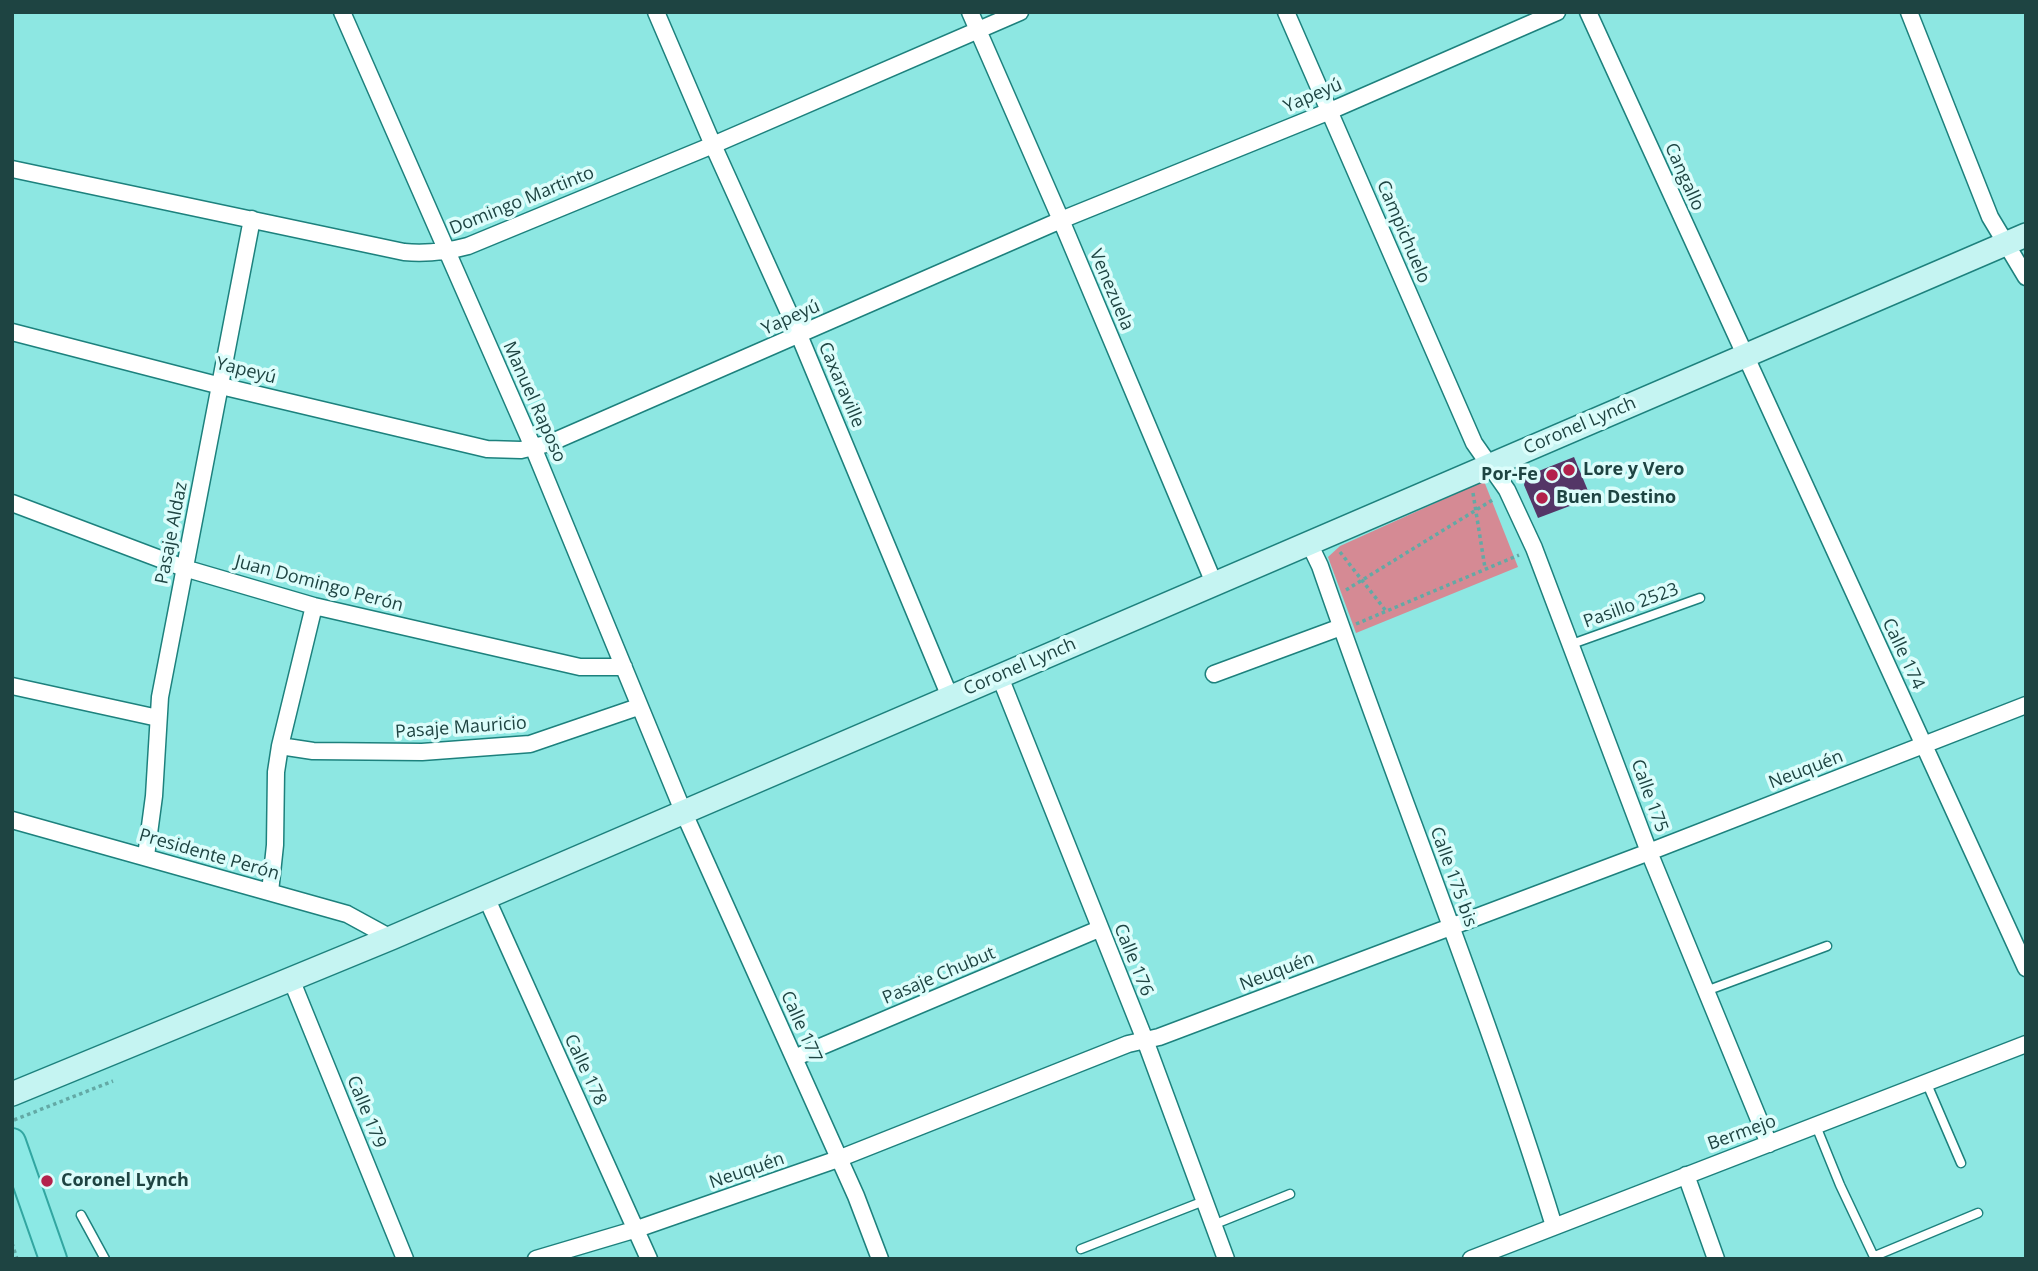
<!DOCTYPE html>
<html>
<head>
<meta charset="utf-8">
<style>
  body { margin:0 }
  #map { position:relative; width:2038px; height:1271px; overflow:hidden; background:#8de7e2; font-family:"Open Sans",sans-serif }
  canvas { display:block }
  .frame { position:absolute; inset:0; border:14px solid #1e4442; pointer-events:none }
</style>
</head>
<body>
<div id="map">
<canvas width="2038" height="1271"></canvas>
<div class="frame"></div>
</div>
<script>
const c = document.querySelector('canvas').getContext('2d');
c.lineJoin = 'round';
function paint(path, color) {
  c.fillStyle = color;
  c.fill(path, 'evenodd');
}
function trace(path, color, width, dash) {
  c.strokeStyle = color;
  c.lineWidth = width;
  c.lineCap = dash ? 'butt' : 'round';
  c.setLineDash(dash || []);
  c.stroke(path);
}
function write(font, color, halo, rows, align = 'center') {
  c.font = font + ' "Open Sans",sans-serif';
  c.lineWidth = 7;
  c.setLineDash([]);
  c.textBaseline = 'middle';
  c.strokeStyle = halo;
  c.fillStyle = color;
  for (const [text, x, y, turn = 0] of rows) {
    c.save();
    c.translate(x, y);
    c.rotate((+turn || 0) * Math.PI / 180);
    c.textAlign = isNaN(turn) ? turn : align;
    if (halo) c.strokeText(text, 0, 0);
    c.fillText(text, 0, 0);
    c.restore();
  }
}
paint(new Path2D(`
  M1484,481L1518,567L1356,633L1328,557L1340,546Z`), '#d58a94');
paint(new Path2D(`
  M1574,457L1591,498L1538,518L1524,485L1526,476Z`), '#543667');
const lane = new Path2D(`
  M1572,644L1700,598
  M1706,991L1827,946
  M1927,1084L1961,1163
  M1816,1126L1840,1185L1875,1259
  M81,1215L105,1259
  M1213,1225L1290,1194
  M1081,1249L1204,1201
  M1875,1256L1978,1213`);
const street = new Path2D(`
  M342,12L533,447L683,811L856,1196L880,1259
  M656,12L713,145L799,335L950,697
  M970,12L1061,220L1214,583
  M1286,12L1474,443L1507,490L1534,548L1649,852L1769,1144
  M1588,12L2026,968
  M1909,12L1990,217L2026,277
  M12,169L404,252C428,254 446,252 468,246L713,145L1020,12
  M12,332L221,386L487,449L521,450L550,443L1061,220L1330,111L1557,12
  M12,503L184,568L314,606L580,667H624
  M1309,543L1320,566C1396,787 1485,1003 1554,1226
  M1214,674L1341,627
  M1000,677L1145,1040L1226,1259
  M12,686L158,718
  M280,746L313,751L422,752L530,744L638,707
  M12,820L347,914L391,938
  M146,856L154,796L160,697L252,219
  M270,892L275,845L276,772L280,746L314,606
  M486,897L649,1259
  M291,979L405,1259
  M794,1058L1099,929
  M1686,1175L1716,1259
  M536,1259L637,1229L838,1159L1128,1044L1159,1037L1649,852L2026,705
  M1471,1259L2026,1044`);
const secondary = new Path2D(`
  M12,1094L391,938L2026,235`);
const primary = new Path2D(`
  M12,1142L53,1259`);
trace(lane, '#1d817d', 11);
trace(street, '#1d817d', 19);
trace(secondary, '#1d817d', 26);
trace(primary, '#32a6a1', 30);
trace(new Path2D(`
  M1473,493L1485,568
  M1340,552L1386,611
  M1346,590L1494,499
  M1356,624L1519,555
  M14,1120L113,1081
  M12,1243L17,1259`), '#63a9a5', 3.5, [3.5, 3.5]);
trace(lane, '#fff', 8);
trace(street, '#fff', 16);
trace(secondary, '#c5f4f2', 23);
trace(primary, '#8be9e5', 26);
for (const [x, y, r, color] of [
  [1569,470,7,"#b3214b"],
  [1552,475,7,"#b3214b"],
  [1542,498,7,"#b3214b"],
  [47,1181,7,"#b3214b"]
]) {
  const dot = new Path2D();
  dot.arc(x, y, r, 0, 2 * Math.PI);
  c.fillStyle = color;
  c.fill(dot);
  trace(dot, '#dcfdfb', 2.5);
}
write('18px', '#1e4442', '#dcfdfb', [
  ["Yapeyú",1313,96,-23],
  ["Cangallo",1684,177,66],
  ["Domingo Martinto",522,201,-22],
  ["Campichuelo",1403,232,67],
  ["Venezuela",1111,290,67],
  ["Yapeyú",791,318,-24],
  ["Yapeyú",246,371,14],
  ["Caxaraville",841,385,67],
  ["Manuel Raposo",534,402,66],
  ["Coronel Lynch",1580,426,-23],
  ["Pasaje Aldaz",172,533,-79],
  ["Juan Domingo Perón",319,584,15],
  ["Pasillo 2523",1631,606,-20],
  ["Calle 174",1903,654,65],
  ["Coronel Lynch",1020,667,-23],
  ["Pasaje Mauricio",461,728,-4],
  ["Neuquén",1806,770,-21],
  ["Calle 175",1649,796,70],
  ["Presidente Perón",209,855,16],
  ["Calle 175 bis",1453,877,70],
  ["Calle 176",1133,960,68],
  ["Neuquén",1277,972,-21],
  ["Pasaje Chubut",939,976,-23],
  ["Calle 177",801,1027,66],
  ["Calle 178",585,1070,65],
  ["Calle 179",366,1112,68],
  ["Bermejo",1742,1133,-20],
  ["Neuquén",747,1171,-19]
]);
write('bold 18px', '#1e4442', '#dcfdfb', [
  ["Lore y Vero",1583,470],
  ["Por-Fe",1538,475,"right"],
  ["Buen Destino",1556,498],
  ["Coronel Lynch",61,1181]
], 'left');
</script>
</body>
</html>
